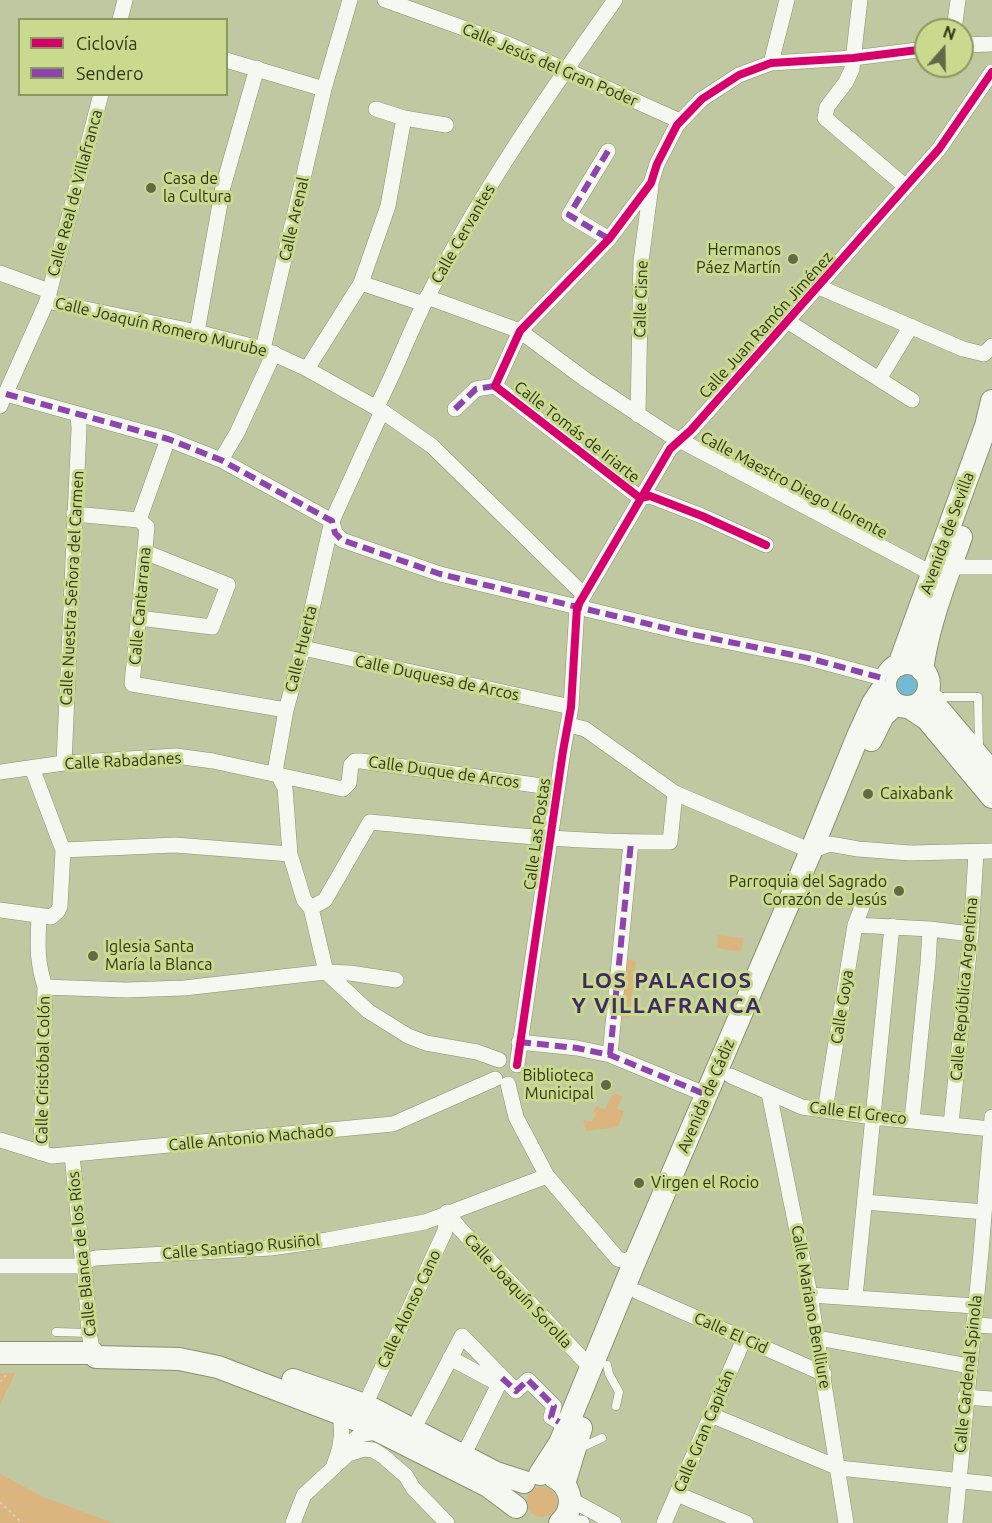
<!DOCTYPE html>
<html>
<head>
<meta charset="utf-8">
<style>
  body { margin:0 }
  #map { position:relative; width:992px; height:1523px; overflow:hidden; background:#bfc8a0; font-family:Ubuntu,sans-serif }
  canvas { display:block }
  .legend { position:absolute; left:18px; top:18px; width:210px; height:78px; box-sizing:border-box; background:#c9da8e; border:2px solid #8b985e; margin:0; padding:8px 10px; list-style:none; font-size:18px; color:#2f3616 }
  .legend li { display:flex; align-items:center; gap:12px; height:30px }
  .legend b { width:30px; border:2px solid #8b985e }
  .north { position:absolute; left:914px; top:18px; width:60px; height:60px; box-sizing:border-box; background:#c9da8e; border:2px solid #8b985e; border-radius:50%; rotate:20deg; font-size:16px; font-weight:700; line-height:24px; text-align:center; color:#2f3616 }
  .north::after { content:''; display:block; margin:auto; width:21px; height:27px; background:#616946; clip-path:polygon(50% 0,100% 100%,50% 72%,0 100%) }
</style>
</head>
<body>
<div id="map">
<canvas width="992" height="1523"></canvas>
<ul class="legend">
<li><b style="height:8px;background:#d6006c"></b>Ciclovía</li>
<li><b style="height:8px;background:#8e44ad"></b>Sendero</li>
</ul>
<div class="north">N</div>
</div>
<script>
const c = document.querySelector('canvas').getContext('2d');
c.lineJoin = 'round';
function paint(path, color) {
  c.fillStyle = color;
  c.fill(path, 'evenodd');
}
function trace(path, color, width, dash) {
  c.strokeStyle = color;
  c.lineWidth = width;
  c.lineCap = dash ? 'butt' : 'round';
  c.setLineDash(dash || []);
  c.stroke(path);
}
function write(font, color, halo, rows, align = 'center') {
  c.font = font + ' Ubuntu,sans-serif';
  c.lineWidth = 6;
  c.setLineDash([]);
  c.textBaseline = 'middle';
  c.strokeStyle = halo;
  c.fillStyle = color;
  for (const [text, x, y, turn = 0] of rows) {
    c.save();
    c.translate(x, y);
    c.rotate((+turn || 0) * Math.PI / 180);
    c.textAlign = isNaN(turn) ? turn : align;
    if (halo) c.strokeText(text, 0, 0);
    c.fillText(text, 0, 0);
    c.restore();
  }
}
paint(new Path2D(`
  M718,935L743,938L741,952L717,948Z
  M626,959L636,961L629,1019L619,1017Z
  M613,1093L622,1097L617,1109L624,1111L618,1127L586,1131L583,1119L592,1122L596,1113L593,1112L596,1106L605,1110Z
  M0,1373H15L0,1405Z
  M0,1474L43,1497L113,1523H0Z
  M527 1502a15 15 0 1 1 30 0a15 15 0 1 1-30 0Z`), '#dcb47e');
paint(new Path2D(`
  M897 685a10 10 0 1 1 20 0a10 10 0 1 1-20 0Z`), '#73bad7');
const lane = new Path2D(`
  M928,688L942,697H978L979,749
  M56,1332L89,1333
  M607,1365L609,1374L619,1392L616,1406
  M580,1448L602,1438`);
const street = new Path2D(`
  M385,0L508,44L680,121
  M860,0L852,69L846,82L827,107L825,118L906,187
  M120,20L125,0
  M954,30L958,0
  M962,45L992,44
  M226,60L324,89
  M771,63L787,0
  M376,109L404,118L446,125
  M608,151L569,215L609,239
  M0,273L49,291
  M361,283L424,304
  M819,287L963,349L984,354L992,346
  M427,297L520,331L586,380L668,434L931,573
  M47,301L197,332L263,349L307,369L382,411L432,446L584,595
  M787,321L912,400
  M197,332L223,187L257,68
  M263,349L324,89L350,0
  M307,369L361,283L388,206L404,118
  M879,379L911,326
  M6,394L168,439L221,460L332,521
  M0,406L47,301L101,94
  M376,408C395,373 408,335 426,300C479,194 547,96 615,0
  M455,409L476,389L495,386
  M638,415L641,261L651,186
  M221,460L237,433L274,353
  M74,514L139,520L168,439
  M139,520L147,527L132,684L286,710
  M332,521L335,533L342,540L440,574L690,634L808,658L886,679
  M766,545L702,516L650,496L640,498L495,386L520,331L609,239L651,183L657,164L677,125L702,99L739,75L771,63L853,58L926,49
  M951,567H992
  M139,618L212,627L228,585L145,552
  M303,648L571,707
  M569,725L585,729L675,793L811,851L830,844L858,849L910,853L992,851
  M64,763L79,428L78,414
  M0,772L64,763L176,756L213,761L343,789L349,783L351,765L355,761H361L557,788
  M63,850L175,845L290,854
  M311,908L325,900L370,822C469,831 570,843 670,842L675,793
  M0,910L51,917L58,911L60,906L63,850L32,768
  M39,915C38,943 36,959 45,987L41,1153
  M855,925L930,929L971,934
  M326,972L311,908L304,900L290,854L285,788L276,771V766L286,710L303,648L332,521L382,411
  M326,972L368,1011L408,1036L426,1043L477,1052L499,1060
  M45,987L126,990L184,988L326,972L350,973L396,980
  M519,1042L577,1048L610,1055L707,1095
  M610,1055L631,842
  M517,1065L563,751L571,707L577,607L670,449L691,430L939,149L992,72
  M731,1076L802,1107L873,1117L991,1129
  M508,1084L516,1117L547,1176L618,1259L625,1261L637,1256
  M769,1093L810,1295L846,1523
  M825,1110L855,925L863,904
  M912,1120L928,963L930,929
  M951,1124L971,934L976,853
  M0,1140L52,1156L393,1124L495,1079
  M72,1155L83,1266L85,1274L89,1333L93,1353
  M865,1202L984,1212
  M447,1212L460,1229L590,1367
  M0,1266H83L87,1261L95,1258L271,1248L327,1240L425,1222L547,1176
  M638,1292L824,1374
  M810,1295L975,1306
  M855,1297L892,926
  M973,1325L992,1326
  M818,1338L969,1366
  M450,1358L499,1384
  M965,1397L992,1399
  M365,1405L445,1231L447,1212
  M711,1415L839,1468L992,1484
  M413,1430L462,1336L516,1391L528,1380L554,1406L551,1417L559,1422
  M339,1452L361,1434L380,1432
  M463,1456L502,1378
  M334,1465C341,1448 344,1430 339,1413
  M677,1494L746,1523
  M570,1499L614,1523
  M293,1523L304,1495L348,1454L364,1449L373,1450L383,1456L406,1476L413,1488L447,1523
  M563,1523H582
  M664,1523L744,1339
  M955,1523L981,1252L992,1117`);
const secondary = new Path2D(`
  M885 685a22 22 0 1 1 44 0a22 22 0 1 1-44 0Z
  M899,665L986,426L992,401
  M922,670C928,624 946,580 961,537
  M931,700L992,772
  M909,707L927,719L992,797
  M871,740L883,716L896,704
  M0,1353H93L96,1357L179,1359L218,1367L357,1420L488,1486L516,1507
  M293,1380L365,1405L496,1473L524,1482
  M540,1474L560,1443L637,1256L811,851L858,736L873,703L885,685
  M554,1477C573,1487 575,1509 560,1523
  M564,1484L581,1428`);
trace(lane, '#8a9170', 9);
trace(street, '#8a9170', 16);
trace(secondary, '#8a9170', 24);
trace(new Path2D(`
  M0,1382L8,1373
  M0,1502L22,1523`), '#cdd0c3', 2, [3, 3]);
trace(lane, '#f5f7f1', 8);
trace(street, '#f5f7f1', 15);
trace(secondary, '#f5f7f1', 22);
trace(new Path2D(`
  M608,151L569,215L609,239
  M6,394L168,439L221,460L332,521L335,533L342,540L440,574L690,634L808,658L886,679
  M455,409L476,389L495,386
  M519,1042L577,1048L610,1055L707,1095
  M610,1055L631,842
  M502,1378L516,1391L528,1380L554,1406L551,1417L559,1422`), '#8e44ad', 6, [12, 6]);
trace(new Path2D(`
  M766,545L702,516L650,496L640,498L495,386L520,331L609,239L651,183L657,164L677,125L702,99L739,75L771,63L853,58L926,49
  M517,1065L563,751L571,707L577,607L670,449L691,430L939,149L992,72`), '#d6006c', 8);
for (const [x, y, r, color] of [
  [151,188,6,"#616946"],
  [793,259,6,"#616946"],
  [868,794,6,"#616946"],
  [899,891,6,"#616946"],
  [93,956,6,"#616946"],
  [606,1085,6,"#616946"],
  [639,1183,6,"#616946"]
]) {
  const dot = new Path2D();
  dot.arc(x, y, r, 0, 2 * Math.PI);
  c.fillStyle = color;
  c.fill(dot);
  trace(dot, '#c9da8e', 2);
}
write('16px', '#2f3616', '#c9da8e', [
  ["Calle Jesús del Gran Poder",550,65,23],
  ["Calle Real de Villafranca",75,193,-75],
  ["Calle Arenal",294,219,-77],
  ["Calle Cervantes",463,234,-60],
  ["Calle Cisne",641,299,-88],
  ["Calle Juan Ramón Jiménez",766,325,-48],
  ["Calle Joaquín Romero Murube",161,327,13],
  ["Calle Tomás de Iriarte",577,432,38],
  ["Calle Maestro Diego Llorente",794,485,28],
  ["Avenida de Sevilla",947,533,-70],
  ["Calle Nuestra Señora del Carmen",72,588,-87],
  ["Calle Cantarrana",140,606,-85],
  ["Calle Huerta",301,649,-76],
  ["Calle Duquesa de Arcos",437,678,12],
  ["Calle Rabadanes",123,761,-3],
  ["Calle Duque de Arcos",444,772,8],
  ["Calle Las Postas",537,834,-82],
  ["Calle República Argentina",964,989,-85],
  ["Calle Goya",842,1007,-81],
  ["Calle Cristóbal Colón",43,1070,-89],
  ["Avenida de Cádiz",706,1096,-67],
  ["Calle El Greco",858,1113,7],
  ["Calle Antonio Machado",251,1138,-5],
  ["Calle Santiago Rusiñol",241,1247,-5],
  ["Calle Blanca de los Ríos",82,1254,-96],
  ["Calle Joaquín Sorolla",518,1291,47],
  ["Calle Mariano Benlliure",811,1307,80],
  ["Calle Alonso Cano",409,1309,-65],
  ["Calle El Cid",731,1333,24],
  ["Calle Cardenal Spinola",968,1374,-84],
  ["Calle Gran Capitán",704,1431,-67]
]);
write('16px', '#2f3616', '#c9da8e', [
  ["Casa de",163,179],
  ["la Cultura",163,197],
  ["Hermanos",781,250,"right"],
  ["Páez Martín",781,268,"right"],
  ["Caixabank",880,794],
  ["Parroquia del Sagrado",887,882,"right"],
  ["Corazón de Jesús",887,900,"right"],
  ["Iglesia Santa",105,947],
  ["María la Blanca",105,965],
  ["Biblioteca",594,1076,"right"],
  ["Municipal",594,1094,"right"],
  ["Virgen el Rocio",651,1183]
], 'left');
c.letterSpacing = '1.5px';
write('bold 22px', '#402a65', '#c9da8e', [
  ["LOS PALACIOS",667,981],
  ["Y VILLAFRANCA",667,1006]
]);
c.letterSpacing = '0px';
</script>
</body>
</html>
